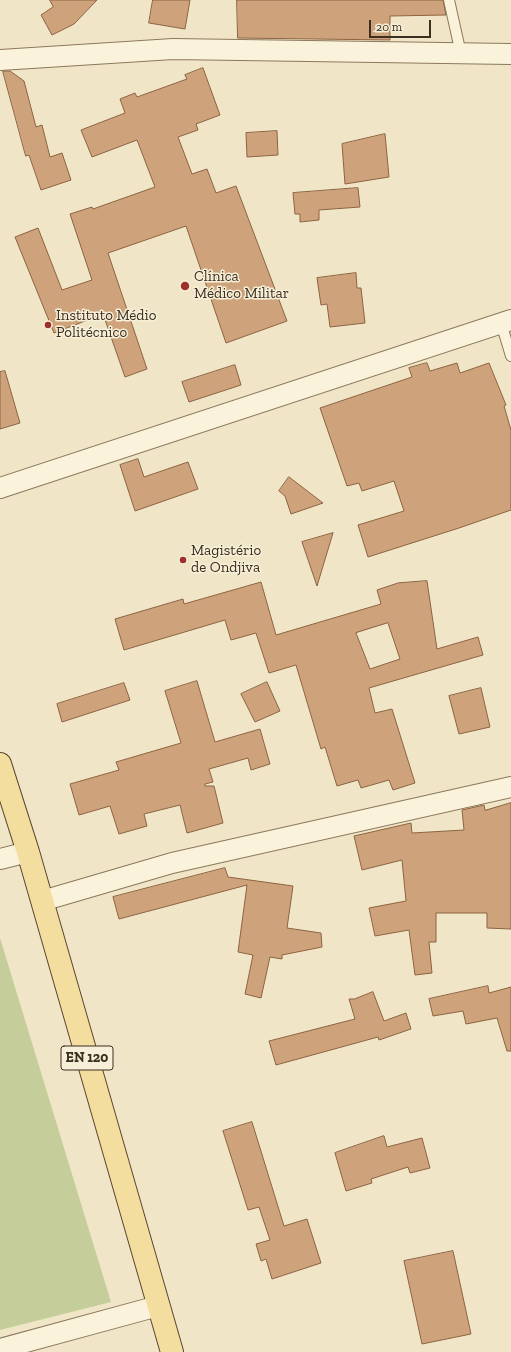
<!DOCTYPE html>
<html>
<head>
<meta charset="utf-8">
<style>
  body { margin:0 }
  #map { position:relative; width:511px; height:1352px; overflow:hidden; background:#f0e6c7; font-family:"Zilla Slab",serif }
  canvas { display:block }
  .scale { position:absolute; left:369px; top:20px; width:62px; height:18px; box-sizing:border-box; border:2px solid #3c2f20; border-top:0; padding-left:5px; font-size:12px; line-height:14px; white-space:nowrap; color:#3c2f20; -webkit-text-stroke:3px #f7efd7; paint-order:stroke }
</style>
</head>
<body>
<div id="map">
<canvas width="511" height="1352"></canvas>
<div class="scale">20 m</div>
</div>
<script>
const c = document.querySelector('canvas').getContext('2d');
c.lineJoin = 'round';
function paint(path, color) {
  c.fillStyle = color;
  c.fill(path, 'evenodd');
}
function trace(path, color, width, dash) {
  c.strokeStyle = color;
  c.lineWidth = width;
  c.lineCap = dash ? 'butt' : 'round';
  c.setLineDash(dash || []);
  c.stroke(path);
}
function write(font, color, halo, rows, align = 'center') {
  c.font = font + ' "Zilla Slab",serif';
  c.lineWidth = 3;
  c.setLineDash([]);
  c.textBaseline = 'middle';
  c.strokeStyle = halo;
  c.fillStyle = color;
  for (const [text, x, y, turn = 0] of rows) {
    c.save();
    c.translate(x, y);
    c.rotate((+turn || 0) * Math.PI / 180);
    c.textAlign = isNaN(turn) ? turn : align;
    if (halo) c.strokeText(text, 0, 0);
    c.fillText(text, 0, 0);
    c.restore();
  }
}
paint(new Path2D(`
  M0,938L111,1302L0,1330Z`), '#c5ce9a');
const building = new Path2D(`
  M50,0H97L74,24L52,35L41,15L53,7Z
  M153,0H190L185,29L149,23Z
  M237,0H443L446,15L390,16V40L238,38Z
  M203,68L220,115L196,124L198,130L178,137L192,174L207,169L216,193L236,186L287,321L226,343L186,226L108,253L147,369L125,377L103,314L54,333L15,237L38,228L62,290L92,280L70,214L92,207L93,209L155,187L137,140L92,157L81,130L125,113L120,99L135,93L137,97L187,79L185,75Z
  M3,71H10L24,81L36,127L42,125L50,157L62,153L71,180L41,190L29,155L26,156Z
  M277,131L278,155L247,157L246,133Z
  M385,134L389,177L345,184L342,144Z
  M358,188L360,207L319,210V220L300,222V214H295L293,193Z
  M356,273L357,288H361L365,323L330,327L327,304L321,305L317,278Z
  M427,363L430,371L457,363L460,373L489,363L506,405L504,406L511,430V510L459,528L368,557L358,525L404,511L394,481L362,491L359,483L347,486L320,408L412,377L409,368Z
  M235,365L241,385L189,402L182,382Z
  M5,371L20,423L0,429V372Z
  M138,459L144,477L188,462L198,489L135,511L120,465Z
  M289,477L323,503L291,514L285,496L279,491Z
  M333,533L317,586L302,542Z
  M427,581L437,649L478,637L483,655L369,688L375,713L392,709L415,783L393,790L389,780L361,788L358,780L337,786L325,747L321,749L296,665L269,673L256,633L231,640L225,620L124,650L115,619L183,599L184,604L261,582L276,635L381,604L377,590L398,583ZM388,623L400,659L370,669L356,633Z
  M197,681L215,742L260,729L270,764L251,770L248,758L209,769L213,782L205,784V786H214L223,823L187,833L180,805L144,814L147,826L119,834L110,806L79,815L70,784L119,770L116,762L181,743L165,691Z
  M267,682L280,711L255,722L241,694Z
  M124,683L130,700L62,722L57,704Z
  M481,688L490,727L459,734L449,696Z
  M511,803V929L487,928V913H436V942H429L432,973L415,975L409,930L375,936L369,908L406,901L402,860L362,870L354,836L411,823L412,833L464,830L462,810L484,805L485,810Z
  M225,868L228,877L293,886L287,928L321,933L322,947L282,955V959L270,957L261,998L245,994L253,955L238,952L247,885L119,919L113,897Z
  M488,986L489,993L511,987V1051H507L497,1018L466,1024L463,1011L433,1016L429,999Z
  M373,992L384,1021L406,1013L411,1029L379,1040L378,1037L276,1065L269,1041L355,1019L349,999H354Z
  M252,1122L284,1226L307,1219L321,1263L272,1279L266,1259L261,1261L256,1244L270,1240L259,1207L248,1210L223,1131Z
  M384,1136L387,1147L422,1138L430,1168L410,1173L408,1167L371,1179L372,1183L346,1191L335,1153Z
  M453,1251L471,1334L422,1344L404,1261Z`);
paint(building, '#cea37c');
trace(building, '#8c6341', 1);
const lane = new Path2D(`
  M449,0L461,54
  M501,323L511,356`);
const street = new Path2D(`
  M0,60L173,49L511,54
  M0,488L511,320
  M0,859L28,852
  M42,901L172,863L511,787
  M0,1349L158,1306`);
const primary = new Path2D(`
  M0,764L28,852L172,1352`);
trace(lane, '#8c785c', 12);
trace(street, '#8c785c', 22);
trace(primary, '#5a4630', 24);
trace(lane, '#faf2db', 10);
trace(street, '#faf2db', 20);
trace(primary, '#f3de9f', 22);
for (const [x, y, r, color] of [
  [185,286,5,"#9d302a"],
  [48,325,4,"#9d302a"],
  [183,560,4,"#9d302a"]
]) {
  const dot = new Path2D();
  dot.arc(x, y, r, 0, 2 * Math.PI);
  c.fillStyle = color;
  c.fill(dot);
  trace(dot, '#f7efd7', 1.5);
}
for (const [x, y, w] of [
  [87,1058,52]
]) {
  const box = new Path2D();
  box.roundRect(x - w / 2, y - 12, w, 24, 3);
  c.fillStyle = '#f7efd7';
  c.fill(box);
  trace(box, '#3c2f20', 1);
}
write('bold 14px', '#3c2f20', null, [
  ["EN 120",87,1058]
]);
write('15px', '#3c2f20', '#f7efd7', [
  ["Clínica",194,277],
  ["Médico Militar",194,294],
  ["Instituto Médio",56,316],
  ["Politécnico",56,333],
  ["Magistério",191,551],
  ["de Ondjiva",191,568]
], 'left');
</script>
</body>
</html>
